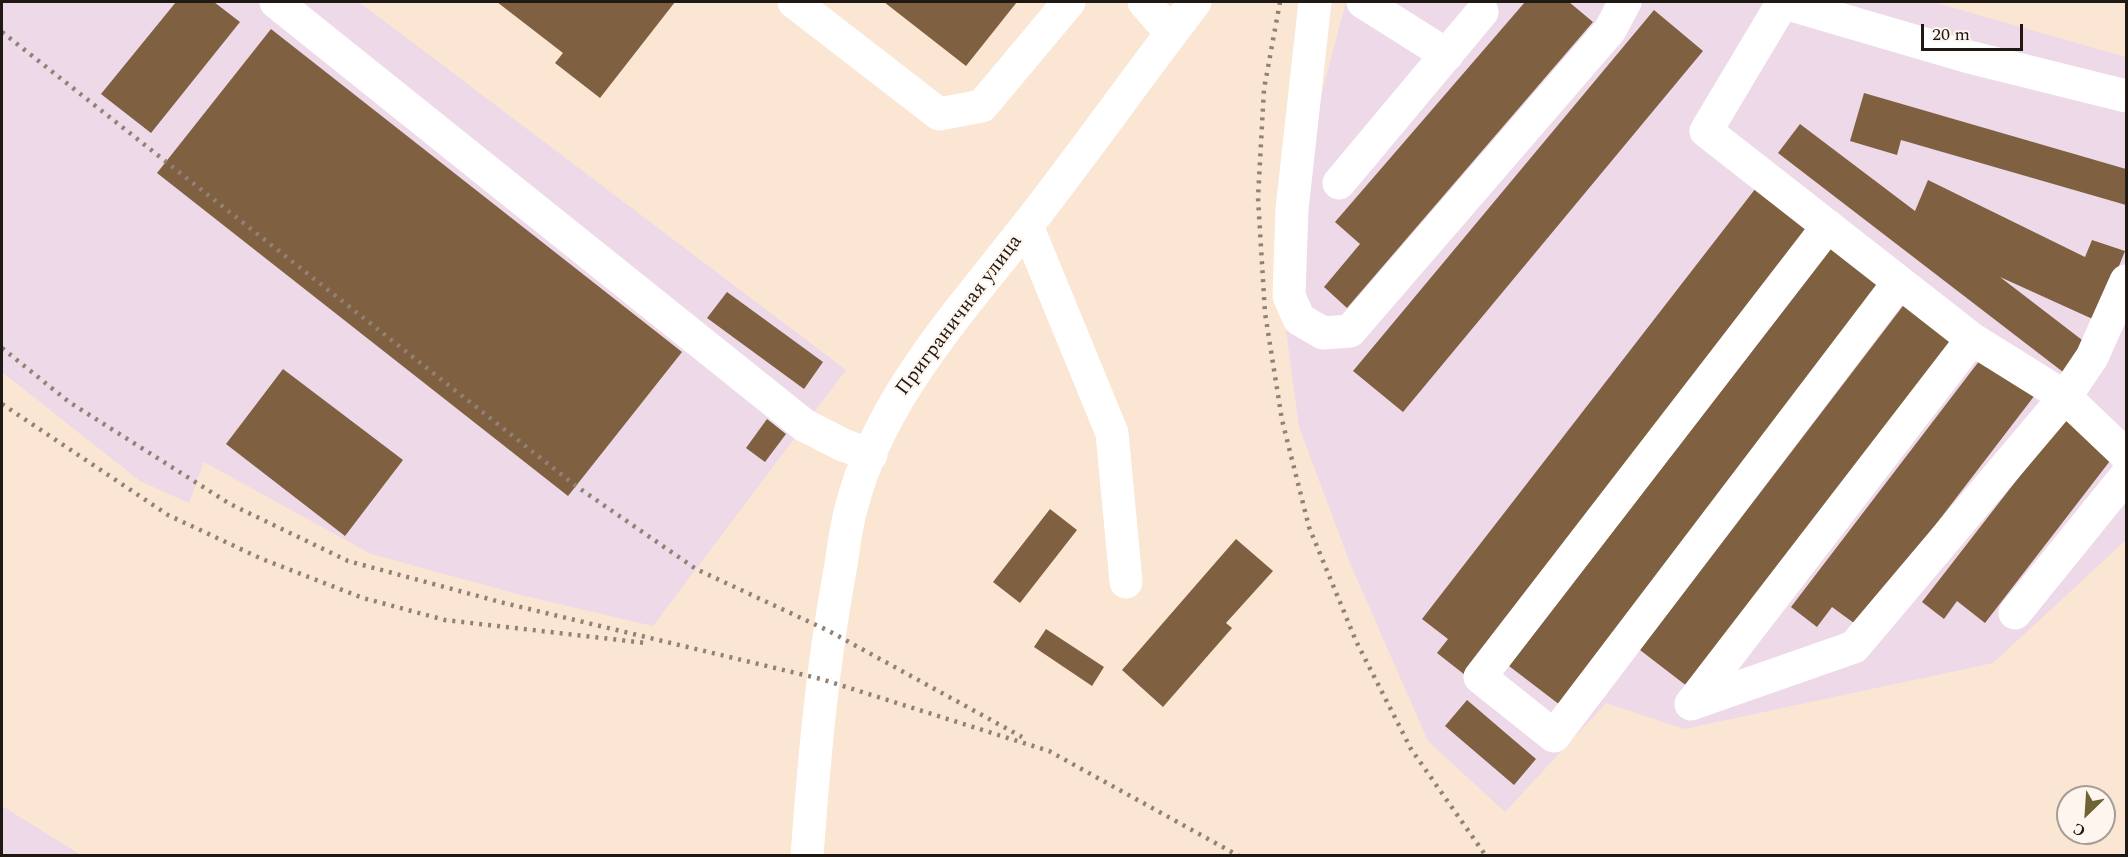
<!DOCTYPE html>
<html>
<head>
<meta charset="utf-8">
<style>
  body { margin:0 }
  #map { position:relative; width:2128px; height:857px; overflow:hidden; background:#fae6d3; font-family:Spectral,serif }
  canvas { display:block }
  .frame { position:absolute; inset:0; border:3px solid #201913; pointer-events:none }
  .north { position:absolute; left:2056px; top:785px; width:60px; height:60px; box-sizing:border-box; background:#fef5ee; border:2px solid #a59d96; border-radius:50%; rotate:205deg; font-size:16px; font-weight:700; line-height:24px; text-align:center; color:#201913 }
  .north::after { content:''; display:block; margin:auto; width:21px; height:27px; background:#6e6431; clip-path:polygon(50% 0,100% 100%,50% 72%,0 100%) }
  .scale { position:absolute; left:1921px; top:24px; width:102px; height:27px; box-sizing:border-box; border:3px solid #201913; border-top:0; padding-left:8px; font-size:18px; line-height:21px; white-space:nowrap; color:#201913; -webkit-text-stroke:4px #fef5ee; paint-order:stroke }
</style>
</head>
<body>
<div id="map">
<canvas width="2128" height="857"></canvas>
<div class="frame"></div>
<div class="north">С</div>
<div class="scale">20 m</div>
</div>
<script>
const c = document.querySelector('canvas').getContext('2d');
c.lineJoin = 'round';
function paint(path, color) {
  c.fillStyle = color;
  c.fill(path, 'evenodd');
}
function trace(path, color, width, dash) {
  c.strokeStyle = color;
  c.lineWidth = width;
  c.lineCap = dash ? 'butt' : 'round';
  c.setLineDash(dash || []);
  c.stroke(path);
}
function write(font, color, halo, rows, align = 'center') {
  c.font = font + ' Spectral,serif';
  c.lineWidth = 4.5;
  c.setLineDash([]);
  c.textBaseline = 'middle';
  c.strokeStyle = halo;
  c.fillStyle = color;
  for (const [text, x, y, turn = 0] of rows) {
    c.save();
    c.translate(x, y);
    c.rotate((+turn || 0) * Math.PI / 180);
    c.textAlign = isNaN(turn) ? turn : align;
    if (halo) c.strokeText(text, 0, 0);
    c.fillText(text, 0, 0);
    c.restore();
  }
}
paint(new Path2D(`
  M2,2H359L846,370L653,626L525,596L371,554L204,462L189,503L140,481L2,372Z
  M1346,2H1933L2126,57V540L1993,663L1684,729L1606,703L1505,812L1428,741L1350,563L1299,427L1277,263Z
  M2,806L81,855H2Z`), '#edd9e8');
paint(new Path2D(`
  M176,2H214L240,22L151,133L101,94Z
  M497,2H675L600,98L555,63L563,53Z
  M884,2H1017L966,66Z
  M1525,2H1569L1593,22L1347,308L1324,287L1360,244L1335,222Z
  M1654,10L1703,51L1403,412L1353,371Z
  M271,29L682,352L568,496L157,173Z
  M1864,93L2126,169V205L1901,140L1897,155L1850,141Z
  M1800,124L1915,211L1928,180L2085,257L2092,240L2125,251L2097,321L2000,277L2086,343L2063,372L1778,153Z
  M1759,184L1814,225L1465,675L1437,653L1448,639L1422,619Z
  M1836,242L1887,282L1560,705L1509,666Z
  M727,292L823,362L804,389L707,318Z
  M1909,298L1961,337L1692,690L1640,650Z
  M1983,356L2035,395L1858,626L1832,607L1817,627L1791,607Z
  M283,369L403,460L345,536L226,444Z
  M767,419L786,434L765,462L746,448Z
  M2064,419L2113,457L1985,623L1957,601L1944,619L1922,602Z
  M1050,509L1077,530L1020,603L993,582Z
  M1236,539L1273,571L1226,623L1232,628L1163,707L1122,670Z
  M1046,629L1104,667L1092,686L1034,647Z
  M1467,700L1536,759L1514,785L1445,726Z`), '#7f6041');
trace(new Path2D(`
  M276,2L804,425L843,445L871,455
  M794,2L939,114L982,106L1069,2
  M1144,2L1171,33
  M1315,2L1292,209L1289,296L1299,319L1323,333L1350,331L1610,30L1625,2
  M1363,2L1447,55
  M1781,2L1969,57L2126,96
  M1783,2L1706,131L1972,339L2065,397L2126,455
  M1339,183L1482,12
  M1027,226L1112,433L1126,582
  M1828,226L1480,677L1554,736L1899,282
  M2015,613L2126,476
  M1691,704L1854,647L2065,397L2092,357L2126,281
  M1691,704L1972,339
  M807,856C814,761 822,669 839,576C843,554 845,531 851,509C878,400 959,313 1026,227C1084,153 1138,76 1195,2`), '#fff', 33);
trace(new Path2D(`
  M1280,2L1264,89L1258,198L1265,313L1282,420L1309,527L1356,641L1411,749L1486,856
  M2,32L576,486L696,569L829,631L1022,737
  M2,348L69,402L230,504L348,561L504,603L821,679L1049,751L1239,856
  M2,404L168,515L262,559L363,598L445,620L646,643`), '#908276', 4.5, [3, 6]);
write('20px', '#201913', '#fef5ee', [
  ["Приграничная улица",960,316,-53]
]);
</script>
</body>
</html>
